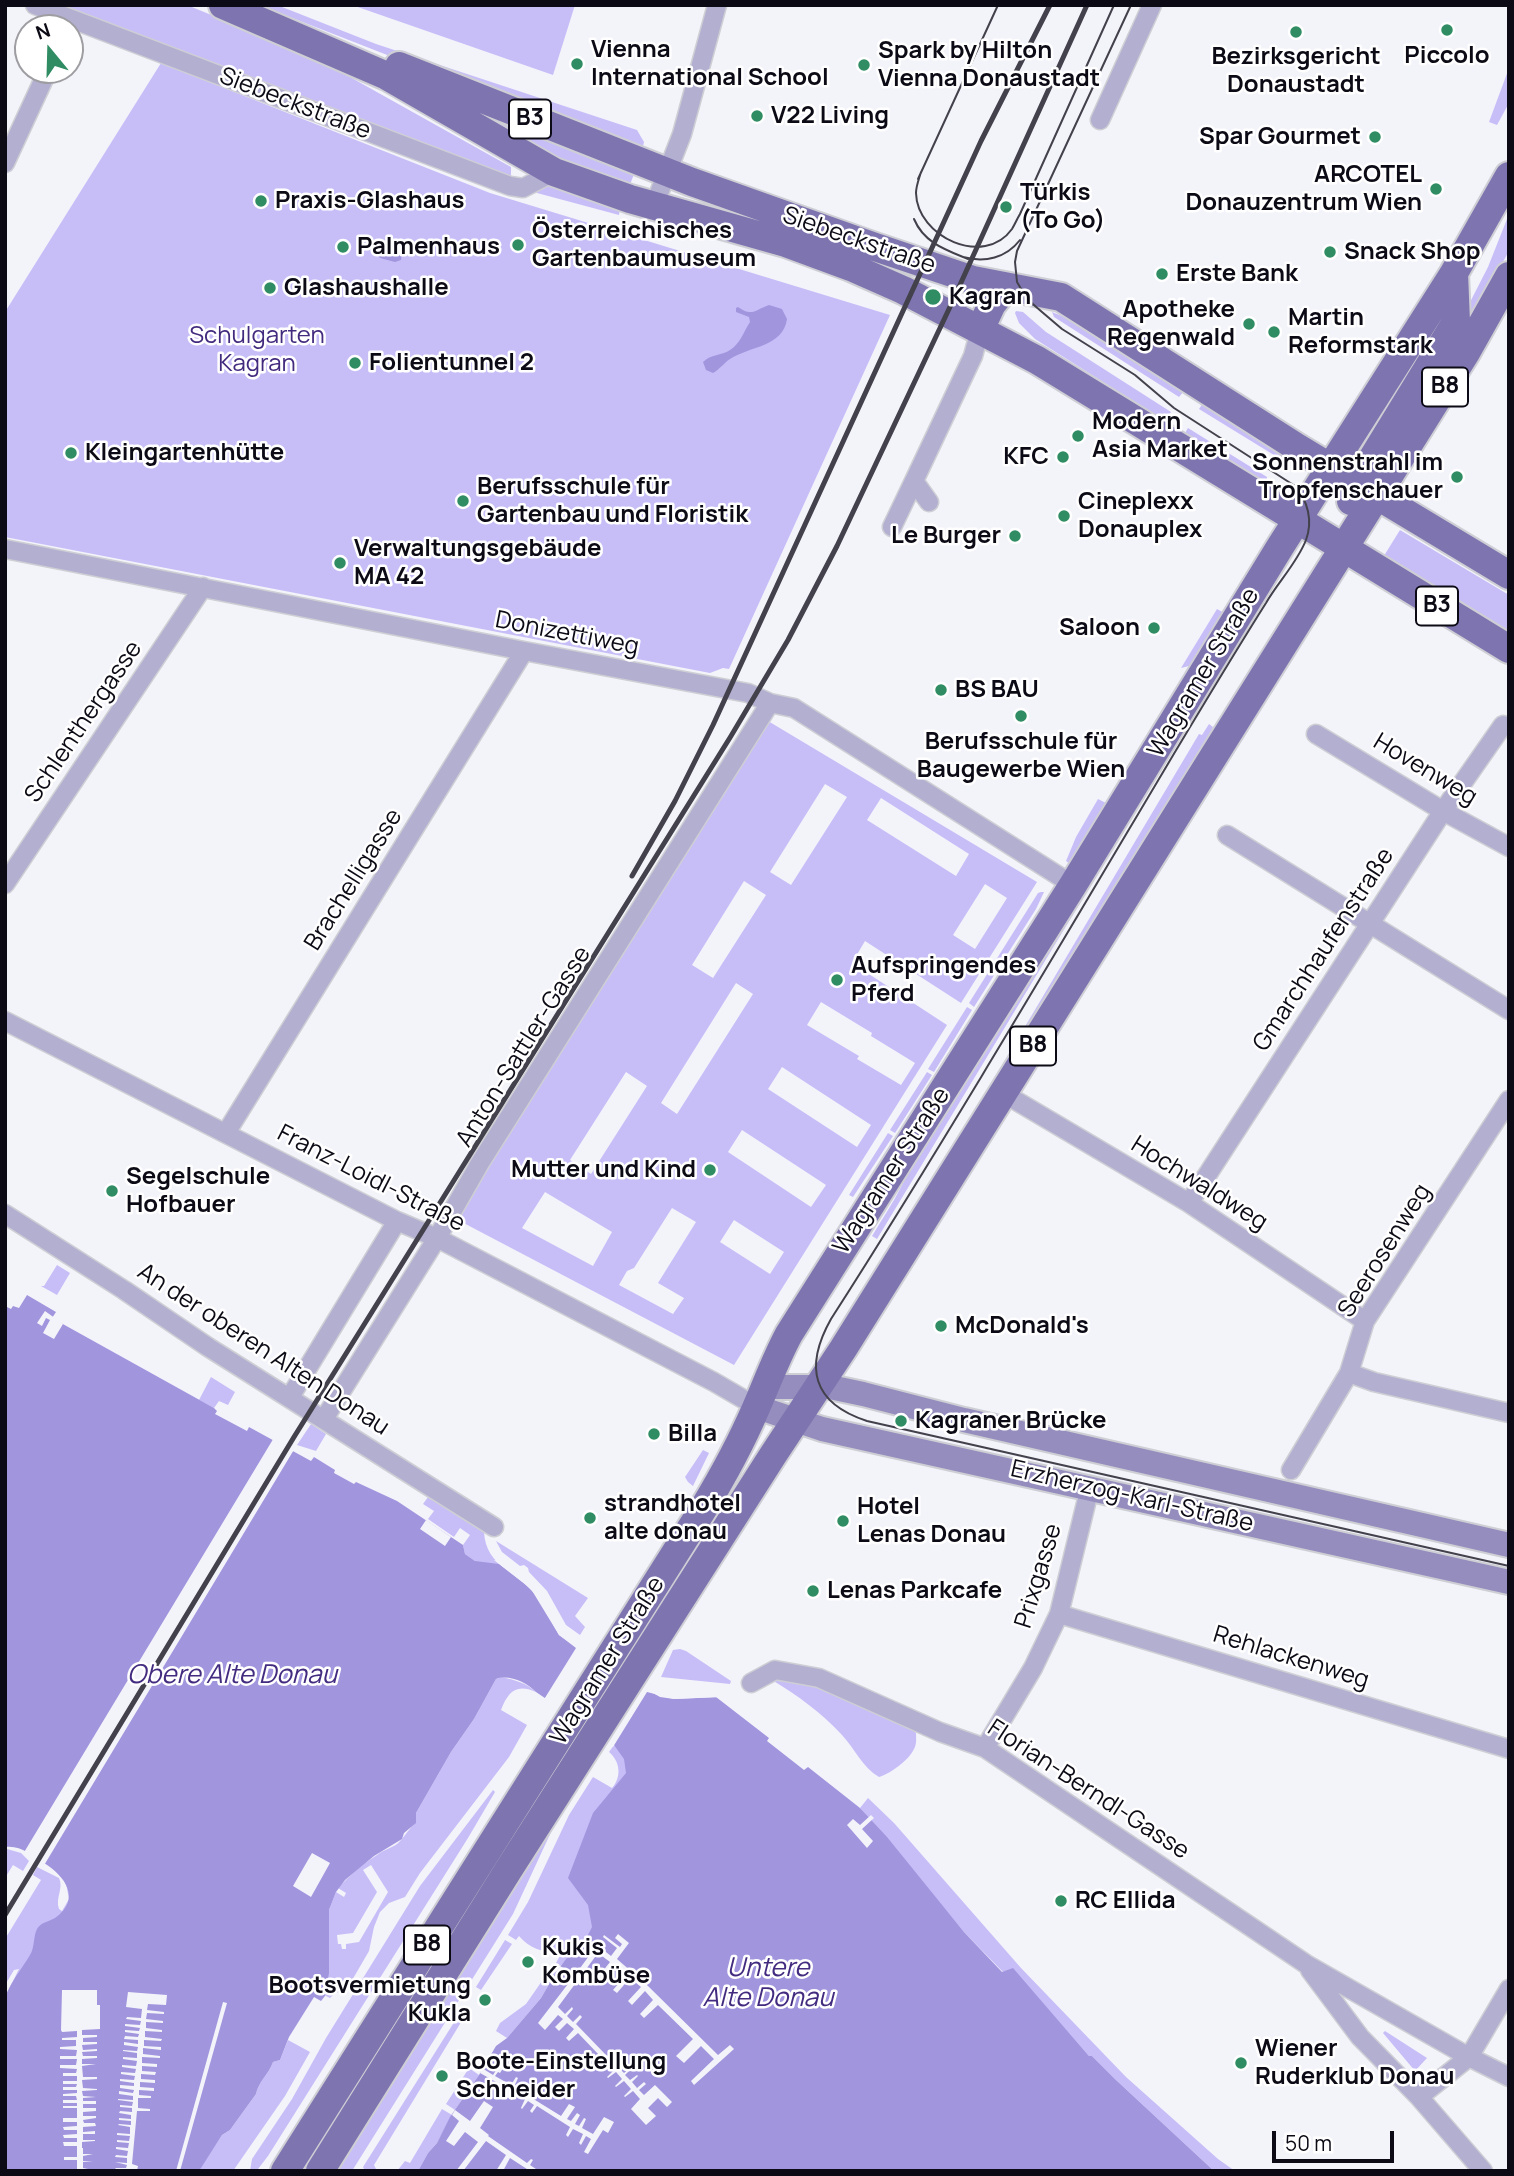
<!DOCTYPE html>
<html>
<head>
<meta charset="utf-8">
<style>
  body { margin:0 }
  #map { position:relative; width:1514px; height:2176px; overflow:hidden; background:#f3f3fa; font-family:Manrope,sans-serif }
  canvas { display:block }
  .frame { position:absolute; inset:0; border:7px solid #0c0a15; pointer-events:none }
  .north { position:absolute; left:14px; top:14px; width:70px; height:70px; box-sizing:border-box; background:#fff; border:2px solid #9e9da1; border-radius:50%; rotate:341deg; font-size:19px; font-weight:700; line-height:28px; text-align:center; color:#0c0a15 }
  .north::after { content:''; display:block; margin:auto; width:24px; height:32px; background:#2f8c63; clip-path:polygon(50% 0,100% 100%,50% 72%,0 100%) }
  .scale { position:absolute; left:1272px; top:2131px; width:122px; height:32px; box-sizing:border-box; border:4px solid #0c0a15; border-top:0; padding-left:9px; font-size:21px; line-height:24px; white-space:nowrap; color:#0c0a15; -webkit-text-stroke:5px #fff; paint-order:stroke }
</style>
</head>
<body>
<div id="map">
<canvas width="1514" height="2176"></canvas>
<div class="frame"></div>
<div class="north">N</div>
<div class="scale">50 m</div>
</div>
<script>
const c = document.querySelector('canvas').getContext('2d');
c.lineJoin = 'round';
function paint(path, color) {
  c.fillStyle = color;
  c.fill(path, 'evenodd');
}
function trace(path, color, width, dash) {
  c.strokeStyle = color;
  c.lineWidth = width;
  c.lineCap = dash ? 'butt' : 'round';
  c.setLineDash(dash || []);
  c.stroke(path);
}
function write(font, color, halo, rows, align = 'center') {
  c.font = font + ' Manrope,sans-serif';
  c.lineWidth = 5;
  c.setLineDash([]);
  c.textBaseline = 'middle';
  c.strokeStyle = halo;
  c.fillStyle = color;
  for (const [text, x, y, turn = 0] of rows) {
    c.save();
    c.translate(x, y);
    c.rotate((+turn || 0) * Math.PI / 180);
    c.textAlign = isNaN(turn) ? turn : align;
    if (halo) c.strokeText(text, 0, 0);
    c.fillText(text, 0, 0);
    c.restore();
  }
}
paint(new Path2D(`
  M56,5H187L316,58L511,167V180Z
  M259,5H277L376,44L637,130L644,142L641,154Z
  M352,5H575L553,75Z
  M161,63L490,193L890,315L729,669L723,668L710,673L5,537V312Z
  M1509,68V103L1497,125L1489,122Z
  M492,115L636,169L629,187L575,167L492,121Z
  M543,181L620,207L619,215L537,193L535,191Z
  M1509,214V251L1451,355L1445,351L1488,267Z
  M1016,311L1023,312L1046,332L1171,412L1165,421L1035,339L1019,323L1015,313Z
  M1052,312L1074,321L1184,391L1179,397L1054,317Z
  M1203,403L1286,455L1282,460L1199,409Z
  M1188,428L1267,477V484L1185,433Z
  M1400,530L1509,595V637L1382,559Z
  M1217,609L1226,614L1193,665L1181,668Z
  M1193,716L877,1239L872,1236L894,1200L922,1148Z
  M768,721L1037,882L961,1003L865,941L852,963L947,1025L734,1365L456,1219ZM825,784L847,797L791,885L770,872ZM881,798L969,854L956,876L867,820ZM744,881L766,895L713,978L692,965ZM985,884L1007,898L975,949L953,935ZM736,983L753,994L677,1114L661,1103ZM821,1002L872,1033L871,1036L915,1063L901,1085L857,1059L859,1056L807,1025ZM782,1067L871,1125L857,1147L768,1089ZM626,1072L647,1086L591,1174L570,1160ZM742,1130L826,1185L811,1207L728,1152ZM545,1192L612,1232L593,1266L522,1228ZM672,1208L696,1222L658,1283L684,1298L673,1314L619,1285L627,1271L634,1268ZM734,1220L784,1252L770,1274L720,1242Z
  M1209,724L1213,727L1191,772L999,1079L995,1077L1199,734L1202,735Z
  M1098,799L1106,803L1100,818L1070,864L1066,861L1076,837Z
  M1041,892H1044L1036,909L974,1007L969,1003L1038,893Z
  M967,1007L972,1010L934,1072L928,1069Z
  M927,1072L932,1075L895,1133L890,1130Z
  M888,1133L893,1136L853,1197L849,1195Z
  M57,1265L70,1273L57,1295L41,1286H44Z
  M211,1377L235,1392L228,1405L219,1401L214,1408L199,1400Z
  M311,1424L326,1434L316,1451L297,1445Z
  M862,1424L1509,1569V1578L860,1429Z
  M703,1450L709,1453L693,1486L688,1482L685,1477Z
  M428,1497L484,1532C485,1550 493,1559 506,1570L507,1584L465,1554L463,1545L470,1535L460,1528L454,1537L428,1519L434,1511L423,1504Z
  M496,1541L588,1598L575,1616L585,1627L580,1635L566,1625L547,1591L529,1572L528,1568L524,1565L520,1566L502,1552Z
  M680,1649L686,1651L731,1681L730,1684L661,1677L673,1650Z
  M775,1675L814,1681L908,1724L916,1733C916,1738 917,1744 914,1749C908,1761 891,1773 879,1777C862,1767 855,1749 842,1735C821,1712 798,1696 772,1680Z
  M502,1677C514,1680 527,1683 536,1692C516,1683 508,1692 501,1710L527,1725L509,1757L420,1873L405,1897L389,1903L380,1912L374,1927L369,1951L347,1989L334,1994L330,1998L318,1992L329,1910L336,1892L344,1897L346,1893L338,1888C349,1876 364,1863 377,1855C383,1850 391,1848 397,1844C402,1840 408,1830 415,1823L416,1813L451,1752L474,1719L496,1679ZM371,1865L388,1892L359,1942L346,1944V1949H342L341,1944H338L337,1935L353,1933L377,1892L363,1870Z
  M614,1745L621,1750L632,1772L590,1901L594,1935L560,1966L556,1963L562,1952C545,1953 531,1950 519,1936L516,1940L508,1935L528,1902L569,1815L593,1777L612,1788C622,1777 620,1761 609,1752Z
  M493,1790L495,1792L468,1838L268,2156L258,2169L250,2171L252,2159L292,2099L326,2038L420,1886Z
  M868,1798L894,1823L1021,1968L1126,2077L1218,2159L1235,2171H1214L1116,2080L1092,2056H1089L1013,1969L1003,1972L964,1932L860,1808Z
  M552,1830L513,1914L352,2171H335L548,1832Z
  M7,1849L21,1853L29,1861L23,1871L13,1865L5,1878V1850Z
  M37,1867L59,1878C64,1888 55,1898 59,1909L62,1911L69,1899L66,1883L70,1886L72,1904L9,1989L19,1969L14,1970L5,1985V1939L41,1880L33,1875Z
  M505,1940L512,1944L481,1990L476,1987Z
  M551,1968L556,1972L541,1998L507,2038L496,2031L500,2023L526,2004Z
  M458,2016L463,2019L374,2165L377,2171H365L363,2167Z
  M1385,2031L1427,2058L1415,2071L1383,2033Z
  M288,2040L310,2052L285,2096L233,2171H198L222,2135L230,2130L256,2094C258,2082 269,2074 273,2062L280,2060Z
  M469,2068L479,2075L455,2110L446,2104Z
  M442,2109L452,2115L437,2143L428,2153L418,2171H397L405,2161L410,2163Z`), '#c7bef8');
paint(new Path2D(`
  M374,244L380,247L401,245L403,247L401,260L395,262L380,258L374,249Z
  M769,305L782,309L787,319C783,347 750,346 730,359C724,363 720,369 713,373L706,370L703,362C711,354 721,356 730,350C740,344 744,331 750,322L749,317L736,312V308L738,307C752,317 755,310 769,305Z
  M27,1295L56,1312L52,1318L214,1408L217,1411L215,1414L247,1431L249,1427L311,1461L314,1457L335,1470L334,1473L354,1484L356,1482L397,1501L463,1545L465,1554L475,1561L499,1564L524,1583L538,1597L559,1635L600,1663L660,1697L674,1699L716,1697L769,1738L767,1741L804,1770L808,1767L860,1808L887,1837L964,1932L1002,1972L1013,1968L1089,2056H1092L1116,2080L1214,2171H418L428,2153L437,2143L450,2117L479,2075L496,2046L507,2038L541,1998L556,1972L570,1954L584,1943L592,1927L588,1905L568,1878L593,1813L626,1773L624,1759L614,1745L536,1692C527,1682 508,1674 496,1679L474,1719L451,1752L416,1813V1823L404,1833L402,1839L374,1856L345,1880L336,1892L329,1910V1973L325,1996L321,2001L314,1997L289,2037L280,2060L273,2062C269,2074 258,2082 256,2094L230,2130L222,2135L201,2168L198,2171H5V1997C12,1980 21,1970 30,1955C35,1947 33,1937 37,1929C41,1922 48,1922 55,1918C82,1899 65,1876 44,1863C31,1855 21,1845 5,1847V1306L11,1309L13,1306L19,1308Z`), '#a195de');
paint(new Path2D(`
  M45,1311L63,1324L54,1339L43,1333L50,1320L46,1318L42,1326L37,1323Z
  M275,1436L295,1448L43,1867L23,1854Z
  M426,1520L451,1537L445,1546L420,1529Z
  M494,1560L501,1561L534,1587L544,1600L558,1629L565,1636L644,1686L661,1693L674,1696L717,1694L722,1697L674,1699L647,1692L613,1747L543,1701L576,1648L559,1635L531,1589Z
  M871,1815L874,1818L862,1829L873,1841L867,1848L847,1825L853,1819L860,1825Z
  M312,1853L330,1863L311,1897L293,1886Z
  M618,1934L629,1943L617,1959L648,1986L718,2055L730,2045L734,2049L694,2085L691,2081L714,2059L701,2046L684,2063L676,2056L693,2039L658,2005L644,2018L640,2014L653,2000L645,1991L632,2005L628,2001L641,1987L630,1978L617,1993L613,1990L626,1975L614,1966L602,1980L598,1977L610,1962L598,1953L558,2007L565,2014L572,2007L573,2009L567,2016L573,2022L580,2015L582,2017L576,2024L607,2056L615,2050L617,2052L610,2059L616,2065L623,2059L625,2060L618,2067L624,2073L631,2067L632,2068L625,2075L630,2080L637,2075L638,2076L632,2082L637,2088L644,2082L646,2084L639,2090L644,2095L655,2085L672,2102L667,2107L658,2098L648,2108L656,2116L646,2125L631,2109L640,2099L633,2091L625,2097L624,2096L631,2089L624,2081L616,2087L615,2086L622,2079L616,2072L608,2078L607,2077L614,2070L609,2065L602,2071L600,2070L607,2063L601,2057L595,2063L594,2062L600,2056L578,2033L569,2041L566,2038L574,2029L567,2023L559,2031L555,2027L563,2019L558,2015L545,2030L538,2023L571,1980L557,1970L560,1966L575,1975L597,1945L611,1956L617,1948L603,1937L604,1935L620,1947L622,1944L615,1938Z
  M62,1990H97V2005H100V2029L82,2030V2035H97V2037L83,2038V2042H97V2044L82,2045L83,2050L97,2049V2051L82,2052L83,2056H97V2058L82,2059V2064H96L82,2066L83,2077H97V2079L82,2080L83,2088L97,2089V2090L82,2091L83,2096L96,2097L83,2098V2101H96V2104H83V2108H96V2111L83,2112V2116H96V2118L83,2120L84,2123H95L96,2126L83,2127V2132L95,2131V2134H83V2140H95V2141L82,2142V2148H92H83V2154H93L83,2156V2161H93L83,2162V2168L93,2170L77,2171V2160H64V2157H77V2146H64L63,2142H77V2138H64L63,2135L77,2134V2130H64L63,2127L77,2126V2122H63V2118H77V2108H63V2106H77V2103H63V2100H77L76,2096H63V2094L77,2093V2090H63V2087H76L77,2084H63V2081H77V2076H63V2073H76L77,2069L60,2068V2065H76L77,2059H60V2056H76L77,2050L60,2049V2047L76,2046V2040H62V2038L77,2037V2031L62,2032L61,2030Z
  M128,1992L167,1995L166,2005L148,2004L147,2010L164,2012V2014L147,2013L146,2019L163,2021V2023L146,2022V2028L162,2030V2032L145,2031V2037L162,2039L161,2041L144,2040V2046L161,2047V2050L143,2048V2054L160,2056V2058L142,2057V2063L157,2064V2067L142,2066V2071L156,2072L155,2075L141,2074V2079L155,2080V2083L140,2082V2087L154,2088V2091L139,2090V2095L151,2096V2098H138V2108L150,2109V2111H137L132,2164L138,2166L137,2171L115,2169L116,2168H126L127,2165L115,2162L127,2163V2158L115,2157L116,2155L127,2156L128,2151L116,2149V2147L128,2148L129,2143L117,2142V2140L129,2141L130,2136L117,2135V2133L130,2134V2127L118,2125L119,2124L131,2125V2121L119,2120V2118L131,2119V2115L119,2113L120,2111L132,2112V2108L120,2107V2105L132,2106L133,2102L118,2100V2099L133,2100V2096L119,2094V2091L133,2093L134,2090L120,2088V2085L134,2086V2083L120,2081V2079L134,2080L135,2076L121,2074V2072L135,2073L136,2069L122,2067V2065L136,2066L137,2061L123,2059V2057L137,2058V2053L123,2051V2050L137,2051L138,2047L124,2045V2042L138,2044V2040L124,2039L125,2036L138,2037L139,2034L125,2032V2030L139,2031L140,2028L125,2026V2024L140,2025L141,2021L126,2019L127,2017L141,2018L142,2009L126,2007Z
  M223,2002L227,2003L180,2171H176Z
  M507,2053L511,2056L500,2073L498,2072L495,2076L511,2085L516,2077L518,2078L514,2087L561,2116L569,2104L575,2107L567,2119L571,2121L577,2113L580,2115L575,2124L579,2126L584,2118L586,2119L582,2128L593,2134L604,2117L614,2122L608,2133L603,2130L588,2154L584,2152L591,2139L586,2136L581,2145L579,2143L583,2134L573,2129L568,2137L566,2135L570,2127L537,2106L532,2113L530,2111L534,2105L528,2101L522,2109L521,2108L525,2099L516,2094L512,2100L501,2094L505,2087L480,2073L482,2068L493,2075Z
  M484,2101L493,2107L480,2128L489,2135L488,2136L527,2163L531,2159L533,2160L530,2165L539,2171H530L510,2158L503,2171H496L506,2155L486,2141L463,2171H456L478,2142L465,2132L454,2146L446,2141L459,2121L452,2115L455,2110L470,2121Z`), '#f3f3fa');
const street = new Path2D(`
  M35,5L510,186L523,188L554,172
  M1100,120L1152,5
  M5,163L48,70
  M654,206L682,134L717,5
  M929,502L914,481L973,356L980,330
  M892,527L914,481
  M5,549L524,651L748,693L770,703L794,708L1073,885
  M1316,734L1443,811L1509,847
  M1227,835L1509,1010
  M5,884L203,587
  M5,1021L397,1221L437,1238L714,1382L757,1407
  M1003,1093L1189,1203L1365,1321
  M226,1133L524,651
  M1189,1203L1443,811L1503,725
  M5,1214L124,1290L208,1347L494,1527
  M1349,1373L1374,1382L1509,1413
  M290,1397L397,1221
  M324,1419L437,1238L480,1163L770,703
  M1291,1470L1349,1373L1365,1321L1509,1100
  M1059,1614L1509,1749
  M751,1683L775,1670L819,1678L940,1732L985,1748L1306,1964L1469,2057L1509,2077
  M985,1748L1033,1668L1059,1614L1090,1487
  M1310,1970L1360,2037L1419,2097L1483,2171
  M1419,2097L1469,2057L1509,1989`);
const secondary = new Path2D(`
  M764,1387H830L863,1394L964,1420L1509,1545
  M757,1407L822,1429L1509,1582`);
const primary = new Path2D(`
  M223,5L387,76L554,172L630,199L786,243L851,267L903,290L1037,360L1509,649
  M399,66L692,182L875,247L973,280L1061,297L1298,448L1509,575
  M980,330L992,304L1006,287
  M1351,501L1357,484L1369,464L1456,322L1454,273
  M285,2171L703,1509C723,1476 741,1443 756,1408C767,1383 776,1358 789,1334L1073,885L1280,547L1454,273L1509,176
  M320,2171L509,1869L773,1455L843,1349L1467,351L1509,276`);
trace(street, '#ceced5', 21);
trace(secondary, '#ceced5', 28);
trace(primary, '#ceced5', 32);
trace(street, '#b3afd0', 18);
trace(secondary, '#948dbd', 24);
trace(primary, '#7e74af', 28);
trace(new Path2D(`
  M1131,5L1017,251L1015,262L1017,282L1027,299L1042,312L1062,329L1135,375L1174,408L1295,486C1308,501 1313,521 1306,540C1297,563 1278,582 1266,603C1235,652 1205,702 1175,752C1062,942 950,1133 831,1319C804,1367 812,1403 867,1421L1509,1566
  M921,172C919,179 916,186 916,193C917,237 984,268 1012,229C1015,224 1017,219 1020,214L1114,5
  M918,179L998,5
  M914,219C924,243 946,250 968,259
  M963,257C985,263 1006,258 1020,240`), '#43414b', 2);
trace(new Path2D(`
  M632,876L675,801L713,725L981,141L1050,5
  M5,1915L294,1437L731,736L788,640L837,546L949,309L1087,5`), '#43414b', 5);
for (const [x, y, r, color] of [
  [1447,30,7,"#2f8c63"],
  [1296,32,7,"#2f8c63"],
  [577,64,7,"#2f8c63"],
  [864,65,7,"#2f8c63"],
  [757,116,7,"#2f8c63"],
  [1375,137,7,"#2f8c63"],
  [1436,189,7,"#2f8c63"],
  [261,201,7,"#2f8c63"],
  [1006,207,7,"#2f8c63"],
  [518,245,7,"#2f8c63"],
  [343,247,7,"#2f8c63"],
  [1330,252,7,"#2f8c63"],
  [1162,274,7,"#2f8c63"],
  [270,288,7,"#2f8c63"],
  [933,297,9,"#2f8c63"],
  [1249,324,7,"#2f8c63"],
  [1274,332,7,"#2f8c63"],
  [355,363,7,"#2f8c63"],
  [1078,436,7,"#2f8c63"],
  [71,453,7,"#2f8c63"],
  [1063,457,7,"#2f8c63"],
  [1457,477,7,"#2f8c63"],
  [463,501,7,"#2f8c63"],
  [1064,516,7,"#2f8c63"],
  [1015,536,7,"#2f8c63"],
  [340,563,7,"#2f8c63"],
  [1154,628,7,"#2f8c63"],
  [941,690,7,"#2f8c63"],
  [1021,716,7,"#2f8c63"],
  [837,980,7,"#2f8c63"],
  [710,1170,7,"#2f8c63"],
  [112,1191,7,"#2f8c63"],
  [941,1326,7,"#2f8c63"],
  [901,1421,7,"#2f8c63"],
  [654,1434,7,"#2f8c63"],
  [590,1518,7,"#2f8c63"],
  [843,1521,7,"#2f8c63"],
  [813,1591,7,"#2f8c63"],
  [1061,1901,7,"#2f8c63"],
  [528,1962,7,"#2f8c63"],
  [485,2000,7,"#2f8c63"],
  [1241,2063,7,"#2f8c63"],
  [442,2076,7,"#2f8c63"]
]) {
  const dot = new Path2D();
  dot.arc(x, y, r, 0, 2 * Math.PI);
  c.fillStyle = color;
  c.fill(dot);
  trace(dot, '#fff', 2.5);
}
for (const [x, y, w] of [
  [530,119,42],
  [1445,387,46],
  [1437,606,42],
  [1033,1046,46],
  [427,1945,46]
]) {
  const box = new Path2D();
  box.roundRect(x - w / 2, y - 19.5, w, 39, 5);
  c.fillStyle = '#fff';
  c.fill(box);
  trace(box, '#0c0a15', 2);
}
write('bold 23px', '#0c0a15', null, [
  ["B3",530,119],
  ["B8",1445,387],
  ["B3",1437,606],
  ["B8",1033,1046],
  ["B8",427,1945]
]);
write('bold 24px', '#0c0a15', '#fff', [
  ["Vienna",591,50],
  ["International School",591,78],
  ["Spark by Hilton",878,51],
  ["Vienna Donaustadt",878,79],
  ["Piccolo",1447,56,"center"],
  ["Bezirksgericht",1296,57,"center"],
  ["Donaustadt",1296,85,"center"],
  ["V22 Living",771,116],
  ["Spar Gourmet",1361,137,"right"],
  ["ARCOTEL",1422,175,"right"],
  ["Donauzentrum Wien",1422,203,"right"],
  ["Türkis",1020,193],
  ["(To Go)",1020,221],
  ["Praxis-Glashaus",275,201],
  ["Österreichisches",532,231],
  ["Gartenbaumuseum",532,259],
  ["Palmenhaus",357,247],
  ["Snack Shop",1344,252],
  ["Erste Bank",1176,274],
  ["Glashaushalle",284,288],
  ["Kagran",949,297],
  ["Apotheke",1235,310,"right"],
  ["Regenwald",1235,338,"right"],
  ["Martin",1288,318],
  ["Reformstark",1288,346],
  ["Folientunnel 2",369,363],
  ["Modern",1092,422],
  ["Asia Market",1092,450],
  ["Kleingartenhütte",85,453],
  ["KFC",1049,457,"right"],
  ["Sonnenstrahl im",1443,463,"right"],
  ["Tropfenschauer",1443,491,"right"],
  ["Berufsschule für",477,487],
  ["Gartenbau und Floristik",477,515],
  ["Cineplexx",1078,502],
  ["Donauplex",1078,530],
  ["Le Burger",1001,536,"right"],
  ["Verwaltungsgebäude",354,549],
  ["MA 42",354,577],
  ["Saloon",1140,628,"right"],
  ["BS BAU",955,690],
  ["Berufsschule für",1021,742,"center"],
  ["Baugewerbe Wien",1021,770,"center"],
  ["Aufspringendes",851,966],
  ["Pferd",851,994],
  ["Mutter und Kind",696,1170,"right"],
  ["Segelschule",126,1177],
  ["Hofbauer",126,1205],
  ["McDonald's",955,1326],
  ["Kagraner Brücke",915,1421],
  ["Billa",668,1434],
  ["strandhotel",604,1504],
  ["alte donau",604,1532],
  ["Hotel",857,1507],
  ["Lenas Donau",857,1535],
  ["Lenas Parkcafe",827,1591],
  ["RC Ellida",1075,1901],
  ["Kukis",542,1948],
  ["Kombüse",542,1976],
  ["Bootsvermietung",471,1986,"right"],
  ["Kukla",471,2014,"right"],
  ["Wiener",1255,2049],
  ["Ruderklub Donau",1255,2077],
  ["Boote-Einstellung",456,2062],
  ["Schneider",456,2090]
], 'left');
write('24px', '#0c0a15', '#fff', [
  ["Siebeckstraße",295,104,21],
  ["Siebeckstraße",859,241,19],
  ["Donizettiweg",567,634,11],
  ["Wagramer Straße",1204,673,-59],
  ["Schlenthergasse",84,722,-56],
  ["Hovenweg",1425,770,31],
  ["Brachelligasse",354,880,-58],
  ["Gmarchhaufenstraße",1324,950,-57],
  ["Anton-Sattler-Gasse",524,1047,-58],
  ["Wagramer Straße",892,1171,-57],
  ["Franz-Loidl-Straße",371,1179,27],
  ["Hochwaldweg",1199,1184,32],
  ["Seerosenweg",1385,1251,-58],
  ["An der oberen Alten Donau",263,1350,33],
  ["Erzherzog-Karl-Straße",1132,1497,13],
  ["Prixgasse",1039,1576,-73],
  ["Rehlackenweg",1291,1658,17],
  ["Wagramer Straße",608,1661,-58],
  ["Florian-Berndl-Gasse",1088,1790,33]
]);
write('24px', '#422a7e', '#fff', [
  ["Schulgarten",257,336],
  ["Kagran",257,364]
]);
write('italic 26px', '#432c80', '#fff', [
  ["Obere Alte Donau",232,1676],
  ["Untere",768,1969],
  ["Alte Donau",768,1999]
]);
</script>
</body>
</html>
